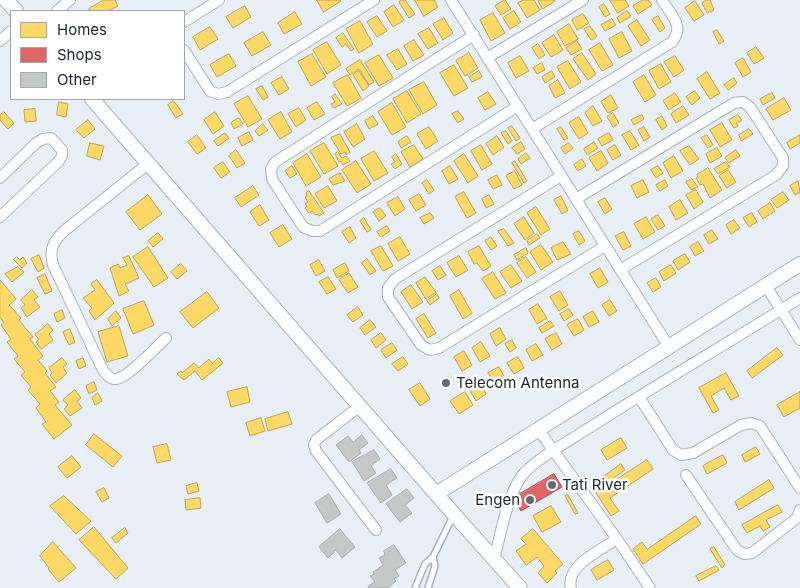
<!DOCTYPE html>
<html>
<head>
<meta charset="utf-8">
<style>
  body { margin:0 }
  #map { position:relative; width:800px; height:588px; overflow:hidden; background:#e8eff6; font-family:Inter,sans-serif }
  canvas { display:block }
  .legend { position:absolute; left:10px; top:10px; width:175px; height:90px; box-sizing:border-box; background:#fff; border:1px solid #a4a7aa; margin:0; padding:6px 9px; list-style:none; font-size:15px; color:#1b232b }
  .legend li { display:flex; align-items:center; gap:10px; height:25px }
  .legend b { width:25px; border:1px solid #a4a7aa }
</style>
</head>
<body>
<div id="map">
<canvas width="800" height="588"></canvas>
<ul class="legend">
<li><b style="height:14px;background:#ffd966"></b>Homes</li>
<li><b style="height:14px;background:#e06666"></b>Shops</li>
<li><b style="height:14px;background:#c4c9c7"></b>Other</li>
</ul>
</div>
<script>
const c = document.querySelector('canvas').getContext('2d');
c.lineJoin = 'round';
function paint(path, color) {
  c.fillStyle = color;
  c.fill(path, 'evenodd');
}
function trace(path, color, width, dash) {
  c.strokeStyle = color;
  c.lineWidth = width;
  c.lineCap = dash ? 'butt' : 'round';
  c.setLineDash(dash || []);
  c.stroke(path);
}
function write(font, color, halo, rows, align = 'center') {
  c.font = font + ' Inter,sans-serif';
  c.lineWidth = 5;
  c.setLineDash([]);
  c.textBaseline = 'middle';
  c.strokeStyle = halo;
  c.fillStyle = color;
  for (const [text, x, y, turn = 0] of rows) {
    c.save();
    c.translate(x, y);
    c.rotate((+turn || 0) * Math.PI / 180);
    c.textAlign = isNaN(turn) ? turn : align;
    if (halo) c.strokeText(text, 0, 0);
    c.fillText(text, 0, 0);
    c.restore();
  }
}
const homes = new Path2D(`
  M104,0H115L118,6L108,11H90L89,9Z
  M317,0H340L341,1L324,12Z
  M402,0H405L415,14L409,18L399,2Z
  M415,0H434L438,7L424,16Z
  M505,0L511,9L501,15L495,6Z
  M524,0H534L540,10L527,18L518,3Z
  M538,0H555V1L543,9Z
  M610,0H625L629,6L618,13Z
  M643,0H648L652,5L638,14L633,6Z
  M707,0H710L714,10L707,13L702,3Z
  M695,1L704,15L694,21L685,8Z
  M604,4L610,14L605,17L599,7Z
  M394,5L404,20L393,27L384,12Z
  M245,6L251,17L233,28L226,17Z
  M514,11L521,22L510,29L503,18Z
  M627,11L631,16L620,23L617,18Z
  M295,12L302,24L284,34L278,23Z
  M493,13L505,33L491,41L480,20Z
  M583,14L589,23L577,30L572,20Z
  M377,16L387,31L377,37L367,22Z
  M658,16L665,28L660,32L652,20Z
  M444,18L453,33L443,40L433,24Z
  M612,19L616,25L605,31L601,25Z
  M637,20L650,40L641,46L628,26Z
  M360,21L373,44L359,53L346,29Z
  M569,24L578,39L565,46L557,32Z
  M590,26L597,36L591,40L584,29Z
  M210,27L218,39L200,50L193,37Z
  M429,28L438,43L428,49L418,34Z
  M717,30L724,41L719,44L713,32Z
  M263,32L271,45L252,56L244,43Z
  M622,32L632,51L619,58L609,39Z
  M343,33L354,49L351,51L346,44L342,47L336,38Z
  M554,35L563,50L551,57L542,43Z
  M414,40L424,55L413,61L404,46Z
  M577,41L582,49L571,55L566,48Z
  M327,42L341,65L327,74L313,50Z
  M600,43L613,65L602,71L589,50Z
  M538,44L545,55L539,59L532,48Z
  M756,47L764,58L754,64L747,53Z
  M398,49L407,64L397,70L387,55Z
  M469,53L478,68L465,76L456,61Z
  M582,53L596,74L588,80L573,59Z
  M229,54L236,66L217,77L210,65Z
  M312,54L326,77L311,86L298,62Z
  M379,55L393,78L379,86L365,63Z
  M520,56L529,71L516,78L508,63Z
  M675,56L684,70L674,77L664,62Z
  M743,58L751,72L743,77L735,63Z
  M360,60L374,82L369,85L359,69L350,75L346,69Z
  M568,61L581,82L570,89L557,67Z
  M542,63L545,70L537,74L533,68Z
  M661,64L671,82L659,89L649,71Z
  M454,65L468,88L454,96L440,73Z
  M359,71L369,86L363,91L353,75Z
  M479,71L482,77L472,82L469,77Z
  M552,71L555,77L545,83L542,77Z
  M707,72L720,93L710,99L697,79Z
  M348,75L361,98L347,106L333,83Z
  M644,75L656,95L645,102L633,82Z
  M282,77L289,89L279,95L271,83Z
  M734,78L737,83L728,90L724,85Z
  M558,80L565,93L555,98L549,86Z
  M424,82L437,105L423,114L409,90Z
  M262,86L268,97L263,100L256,89Z
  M407,91L421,114L407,123L393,99Z
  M695,91L700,98L692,105L686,97Z
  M488,92L496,104L485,110L478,98Z
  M675,93L681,102L669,110L663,101Z
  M772,93L775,98L763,105L760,99Z
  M335,94L342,104L334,108L331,104L335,102L332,97Z
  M611,95L618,108L608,113L601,102Z
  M248,96L262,119L248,127L234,104Z
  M784,98L791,110L773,120L766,109Z
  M174,101L183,114L176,118L168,105Z
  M59,102L68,104L66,117L57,115Z
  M317,102L325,114L314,120L307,108Z
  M392,103L406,127L392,135L378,112Z
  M593,106L602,121L593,126L585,113Z
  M683,106L689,115L676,123L671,114Z
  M299,108L306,120L296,127L288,114Z
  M35,109L36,121L25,122L24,110Z
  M458,111L464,119L458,123L452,114Z
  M4,112L14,123L8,129L0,120V115Z
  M215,112L224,126L213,134L204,120Z
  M281,112L292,132L280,139L268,120Z
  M613,113L619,123L613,127L607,117Z
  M642,115L644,119L634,125L631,120Z
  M738,115L742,120L736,123L738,126L734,128L729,120Z
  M373,116L378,124L369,129L365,121Z
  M662,116L667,126L662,130L656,120Z
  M579,117L588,133L579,139L569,123Z
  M239,118L243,124L234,129L231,123Z
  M88,120L95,129L84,138L76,130Z
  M722,123L732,140L720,147L710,130Z
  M263,124L268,130L259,136L255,131Z
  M357,124L365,139L353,147L344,132Z
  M512,126L520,138L516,141L508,128Z
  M429,127L438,141L426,149L417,134Z
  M561,127L568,138L564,140L557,129Z
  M644,127L650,137L644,141L638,130Z
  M749,129L753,134L741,141L739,135Z
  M506,131L512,141L508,144L501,133Z
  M630,131L639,145L631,150L622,135Z
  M249,132L253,140L242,146L238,138Z
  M225,133L229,138L218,146L214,141Z
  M609,133L613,140L602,146L598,139Z
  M340,134L350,152L346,155L345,152L341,154L331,138Z
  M197,135L206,148L197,154L188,142Z
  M707,135L713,145L708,148L701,138Z
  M800,135V143L790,149L787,143Z
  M407,136L411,142L401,148L398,142Z
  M497,136L504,147L493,155L486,144Z
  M521,142L525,149L517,154L512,148Z
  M594,142L598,148L587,155L584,149Z
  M90,143L104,146L100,160L87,156Z
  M324,143L338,166L324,174L310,151Z
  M569,143L573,148L565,154L561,148Z
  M414,145L423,159L410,167L401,152Z
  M481,145L492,164L482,170L471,151Z
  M615,145L621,155L613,160L607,150Z
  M689,146L699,159L690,165L680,151Z
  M717,148L722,156L710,163L706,154Z
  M236,150L245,163L237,168L229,156Z
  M736,150L740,156L729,163L725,158Z
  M374,151L388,173L374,181L361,159Z
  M601,151L608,163L597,171L589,158Z
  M338,152L342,158L346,156L350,161L343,165L340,161L339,162L335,154Z
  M526,153L530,158L521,164L518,159Z
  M307,154L321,177L306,186L293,163Z
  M396,154L402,164L395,169L391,164L395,162L392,157Z
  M464,154L478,176L468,183L454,161Z
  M674,156L683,171L671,178L663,163Z
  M582,159L586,166L578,171L574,165Z
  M356,161L371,184L357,193L342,170Z
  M515,161L527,181L524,183L512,163Z
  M223,162L230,172L221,178L214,168Z
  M726,162L730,167L718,174L714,169Z
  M292,166L297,174L290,178L285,171Z
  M450,166L458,179L449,184L442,171Z
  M658,166L663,173L656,178L651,170Z
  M708,168L722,190L710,198L703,184L700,185L696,178L698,177L697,175Z
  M728,170L736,182L727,188L719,176Z
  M515,171L522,185L514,189L506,176Z
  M340,173L345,181L333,185L329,179Z
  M497,175L502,185L493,189L488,180Z
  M692,179L698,187L691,190L686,182Z
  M427,180L434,190L429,194L422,183Z
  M643,180L649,192L637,198L631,186Z
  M665,180L668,186L660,191L656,185Z
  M798,181L800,192L795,195L790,186Z
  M253,186L259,195L241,207L235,198Z
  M328,186L337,201L324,208L315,194Z
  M696,190L703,202L694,209L686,195Z
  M309,191L324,213L319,216L318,214L315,215L312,211L309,213L305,208L307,206L305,204L308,202L305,197L307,196L306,193Z
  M464,192L476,213L467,218L455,197Z
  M783,192L789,200L777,208L771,200Z
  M419,194L426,205L416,211L409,200Z
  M148,195L162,214L140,230L126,212Z
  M489,195L494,204L486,208L482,199Z
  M561,196L568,210L562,214L554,200Z
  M398,197L405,209L395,216L387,203Z
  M605,198L612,209L605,214L598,202Z
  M680,200L688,213L676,220L669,207Z
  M770,203L775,211L763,219L758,211Z
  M260,205L269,220L259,226L250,212Z
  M536,207L550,229L541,235L527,213Z
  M380,208L386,216L379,221L373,212Z
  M430,213L434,218L424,224L420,218Z
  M752,213L757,222L749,227L743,218Z
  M658,215L665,226L658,230L651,219Z
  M524,217L534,233L525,240L514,224Z
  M646,217L655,232L643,239L634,224Z
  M364,218L371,230L367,232L360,221Z
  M734,220L740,228L731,234L726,225Z
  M283,225L292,239L279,247L270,233Z
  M387,226L390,231L381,237L377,232Z
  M350,227L356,238L349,243L342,232Z
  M504,229L514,243L508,246L498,231Z
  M712,230L718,239L709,244L704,235Z
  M579,231L585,241L579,245L573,234Z
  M624,232L631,246L623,250L615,236Z
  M158,233L163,239L153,247L148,241Z
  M537,234L540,238L529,245L527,241Z
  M400,237L410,254L398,261L388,244Z
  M491,237L497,246L491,250L485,241Z
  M563,242L571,254L557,260L551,248Z
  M698,242L704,251L695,256L690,247Z
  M541,245L553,262L541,270L530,252Z
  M381,246L393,266L383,271L371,251Z
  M479,246L491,266L483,271L477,263L474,264L468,252Z
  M148,247L168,278L154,287L133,257Z
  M526,248L528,253L517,260L514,255Z
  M685,254L690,262L678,270L673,261Z
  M39,255L44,268L38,272L31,259Z
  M129,256L139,278L125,284L129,291L119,296L110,268L118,264L120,268L127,265L123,258Z
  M459,256L468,270L456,277L447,263Z
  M17,257L20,260L23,257L27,263L22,268L14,260Z
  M526,257L536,272L527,278L517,263Z
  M367,259L376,271L370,275L362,263Z
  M319,260L325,271L316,276L310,265Z
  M345,263L349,271L337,278L333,270Z
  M181,264L187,271L177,279L171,272Z
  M511,265L522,281L511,288L500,272Z
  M671,265L676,273L664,281L659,272Z
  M440,266L446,275L438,280L432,271Z
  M18,267L24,272L12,282L5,274Z
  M600,268L608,282L598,288L590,274Z
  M493,272L506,293L495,299L482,279Z
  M349,273L358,287L348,293L339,280Z
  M45,274L52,291L45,294L37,278Z
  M328,277L336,289L327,294L319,282Z
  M425,277L436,292L426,299L416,283Z
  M656,278L661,287L653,292L647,283Z
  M0,280L16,299L9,305L21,318L19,320L33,337L30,339L43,356L38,360L47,371L45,373L56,387L50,391L59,402L55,405L72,425L54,439L42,424L46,422L36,408L40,404L28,390L31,387L21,375L25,372L14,359L18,356L7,342L11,339L1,325L4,322L0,318Z
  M97,280L114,303L95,320L89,311L92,308L83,298L95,290L91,284Z
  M411,285L423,302L412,309L401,292Z
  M32,290L38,297L34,300L40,307L27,317L21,308L25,305L21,300Z
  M459,290L472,313L463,319L450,296Z
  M560,291L568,305L559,311L550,297Z
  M207,292L219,308L193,328L180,312Z
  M437,294L439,298L430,305L427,301Z
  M610,300L617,311L609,316L602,305Z
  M144,301L154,325L133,334L123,309Z
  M538,304L547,318L537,324L529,310Z
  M358,307L363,315L353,322L347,315Z
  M569,309L573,315L564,321L560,314Z
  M62,310L65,318L57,322L54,314Z
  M116,311L121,318L112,326L108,319Z
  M593,311L599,322L589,327L583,317Z
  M424,314L436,333L428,338L416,319Z
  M578,319L584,330L574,336L567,325Z
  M370,320L376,327L365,335L360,328Z
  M550,321L554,326L542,333L539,328Z
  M48,324L53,330L49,334L53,340L41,349L36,342L39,339L35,335Z
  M119,326L128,356L107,362L98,332Z
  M500,328L506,339L496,346L490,334Z
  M70,329L75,342L69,345L63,332Z
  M381,333L386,340L376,348L371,340Z
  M556,333L562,344L552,350L545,339Z
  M512,340L516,348L510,352L505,344Z
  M481,342L490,356L480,362L472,348Z
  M392,343L397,350L386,358L381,350Z
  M536,344L543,355L532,361L526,350Z
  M777,348L783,355L752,378L747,371Z
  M464,351L472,365L462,371L454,357Z
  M403,357L408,364L398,371L392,364Z
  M518,357L524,368L514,374L507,363Z
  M62,358L67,364L63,367L67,373L56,383L50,375L52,373L49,368Z
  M83,358L86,366L79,369L76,361Z
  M219,358L223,363L202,380L195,371L184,380L177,374L181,371L182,373L194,363L199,368L209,359L212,363Z
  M499,367L505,378L495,384L488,373Z
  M726,373L739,396L731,400L724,388L711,396L719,410L713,413L699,388Z
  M94,382L97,390L89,394L86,386Z
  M420,383L430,399L420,406L409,390Z
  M480,383L486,394L476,401L469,389Z
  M247,387L250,402L231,407L227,392Z
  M75,390L81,398L77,401L82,408L70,416L64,409L68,405L63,400Z
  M465,392L473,405L459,414L450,401Z
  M800,392V408L784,417L777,405Z
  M98,393L102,401L95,405L92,398Z
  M288,412L292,424L268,431L265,419Z
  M261,418L265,431L250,436L246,423Z
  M94,434L122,456L113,467L86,445Z
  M621,438L627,448L607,460L601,450Z
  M167,444L171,460L157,463L153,447Z
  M756,447L760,454L745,462L742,455Z
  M723,455L727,463L707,474L703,466Z
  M72,456L81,467L67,478L58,467Z
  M647,460L653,469L610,498L619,511L611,516L596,493Z
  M621,464L625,470L599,488L595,483Z
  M769,480L774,488L739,510L735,502Z
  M197,483L199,491L188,494L186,486Z
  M104,488L109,498L102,502L96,492Z
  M568,495L578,513L575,514L565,496Z
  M64,496L91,521L76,534L50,506Z
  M200,498L201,508L186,510L185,500Z
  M778,505L782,512L766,520L770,527L763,531L760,526L747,533L742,525Z
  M551,506L561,522L542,532L533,516Z
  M696,516L701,524L643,564L633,549L642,542L647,549Z
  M94,527L128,568L116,579L79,540Z
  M125,528L128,533L116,543L112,538Z
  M533,529L563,564L555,571L557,573L547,583L538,573L544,566L537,557L526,565L516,551L526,544L521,539Z
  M53,542L76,568L59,582L48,569L49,568L40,556Z
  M714,547L725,565L722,568L710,549Z
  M608,560L614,570L597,580L591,570Z
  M716,566L719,570L699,581L696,576Z`);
paint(homes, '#ffd966');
trace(homes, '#bba254', 1);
const shops = new Path2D(`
  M554,474L562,487L521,511L513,498Z`);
paint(shops, '#e06666');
trace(shops, '#a55254', 1);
const building = new Path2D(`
  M362,435L368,443L359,450L361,453L349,462L336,445L348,436L353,442Z
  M374,450L380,459L371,466L376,473L364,481L352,462Z
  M391,469L397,478L386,485L392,495L381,503L367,483Z
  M407,489L414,498L405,505L412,513L400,522L386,504Z
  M329,494L341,514L327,523L315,503Z
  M340,529L355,547L342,558L336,550L328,558L319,547Z
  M394,545L406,563L395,570L399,576L394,579L396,581L388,588H369L368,586L375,582L370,576L374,574L373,572L383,565L379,558L385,555L384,551Z`);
paint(building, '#c4c9c7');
trace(building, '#a9aead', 1);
const lane = new Path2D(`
  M415,588L425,564L433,557L453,516
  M428,588L435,566L433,557`);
const street = new Path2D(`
  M451,0L669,347
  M57,11L70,0
  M184,22L219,0
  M474,35L275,162L271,169L272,179L303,227L312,231H320L518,106
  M0,41L11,31
  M184,50L210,91L218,94L227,92L374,0
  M487,58L583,0
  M532,129L672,42C685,26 671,15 662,0
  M149,163L64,231C53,242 49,249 53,265L103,370C106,374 109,379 115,379C127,379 156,347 166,338
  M561,176L395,279L388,288V297L421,345L430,350L439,348L605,246
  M0,178L36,143L43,139L51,138L62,150V156L59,161L0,217
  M576,199L734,103L743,102L750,107L783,158V166L776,175L620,270
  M766,286L800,340
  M639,397L673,450L681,455L693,453L741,425L751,423L760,426L800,488
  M360,406L316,440L314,445L316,451L376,530
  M538,429L617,539L650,588
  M686,475L737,550L744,554L752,553L797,518L800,510
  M494,560C500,536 507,497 521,477C533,460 574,438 592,426C661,382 731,341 800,298
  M571,588C565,566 602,549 617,539`);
const secondary = new Path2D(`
  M6,0L16,11
  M92,99L451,511L520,588
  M436,494L800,264`);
trace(lane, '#acb2ba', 8);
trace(street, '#acb2ba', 12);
trace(secondary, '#acb2ba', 16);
trace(lane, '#fcfdfe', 5);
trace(street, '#fcfdfe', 10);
trace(secondary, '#fcfdfe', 14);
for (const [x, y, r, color] of [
  [446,383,5,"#636a72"],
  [552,485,5,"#636a72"],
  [530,500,5,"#636a72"]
]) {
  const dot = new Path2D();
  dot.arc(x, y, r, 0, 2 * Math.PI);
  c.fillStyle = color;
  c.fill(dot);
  trace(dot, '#fff', 2);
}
write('15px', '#1b232b', '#fff', [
  ["Telecom Antenna",456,383],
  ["Tati River",562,485],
  ["Engen",520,500,"right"]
], 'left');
</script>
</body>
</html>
